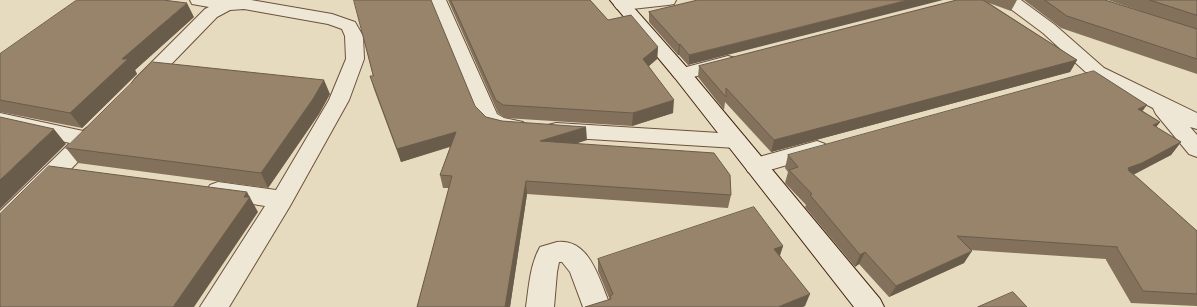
<!DOCTYPE html>
<html>
<head>
<meta charset="utf-8">
<style>
  body { margin:0 }
  canvas { display:block; background:#e6dabf }
</style>
</head>
<body>
<canvas width="1197" height="307"></canvas>
<script>
const c = document.querySelector('canvas').getContext('2d');
c.lineJoin = 'round';
function trace(path, color, width, dash) {
  c.strokeStyle = color;
  c.lineWidth = width;
  c.lineCap = dash ? 'butt' : 'round';
  c.setLineDash(dash || []);
  c.stroke(path);
}
function paint(path, color) {
  c.fillStyle = color;
  c.fill(path, 'evenodd');
}
const street = new Path2D(`
  M190,0H251L332,14L355,22L363,36L364,59L349,100L290,206L229,307H200L265,206L210,197L206,191L210,185L218,182L276,190L329,100L346,59L345,36L342,29L328,24L244,9L230,10L217,17L149,87L142,89L135,87L132,83L135,79L205,9L209,7L192,4Z
  M430,0H446L497,114L504,118L523,122L527,127L523,132C508,136 494,131 481,123Z
  M622,0H676L674,4L668,5L623,10L617,9L614,5L617,1Z
  M1002,0H1021L1055,25L1104,68L1197,113V129L1190,127L1197,135V157L1189,154L1156,114L1153,108L1090,76L1043,33L1004,4Z
  M728,56L735,58L737,62L735,66L682,80L675,78L672,74L675,70Z
  M0,113L83,131C88,125 94,126 101,128L104,133L101,138L9,233L0,236V211L70,143L0,127Z
  M556,123L736,134L744,136L747,141L744,146L736,148L556,137L548,135L545,130L548,125Z
  M817,141L825,144L828,149L825,154L756,174L748,172L745,166L748,160Z
  M557,242C591,238 600,283 611,307H583L570,272L562,262H559L557,272L554,307H526C529,286 530,265 540,247Z`);
const secondary = new Path2D(`
  M610,0H627L689,70L880,299L884,307H854L675,78Z`);
trace(street, '#6c523c', 2);
trace(secondary, '#442510', 2);
paint(street, '#efe7d5');
paint(secondary, '#efe7d5');
paint(new Path2D(`
  M448,0H590L608,20L658,47L657,59L649,66L673,113L632,126L505,118L498,113Z
  M698,0L688,65L679,55H678L649,22V12Z
  M957,0H1017L1011,11L989,3L1077,60L1070,72L771,152L725,102L724,110L698,77L699,66Z
  M1024,0H1105L1164,19L1108,0H1197V74L1061,28Z
  M194,17L135,70L137,74L82,128L0,112V54Z
  M370,76H373L475,106L486,117L502,121L587,140L575,144L731,195L728,208L527,194L510,307H417L449,188H443L440,175L450,147L401,162L374,89Z
  M330,94L319,114L268,188L78,163L66,148Z
  M1143,111L1160,122L1156,127L1181,142L1171,155L1133,174L1197,231V306L1131,303L1106,260V259L970,250L964,263L889,297L859,264L855,267L805,207L806,205L785,183L788,172L785,168L788,155Z
  M783,246L780,255L805,306L610,300L598,271V259Z`), '#83715c');
paint(new Path2D(`
  M908,0H943L688,65L689,55Z
  M187,3L194,17L135,70L137,74L82,128L70,113L122,59Z
  M680,44L679,55H678L679,45Z
  M658,47L657,59L643,71V59Z
  M1077,60L1070,72L771,152L774,140Z
  M324,80L330,94L319,114L268,188L261,173Z
  M674,100L673,113L632,126L633,113Z
  M1147,105L1138,117V109Z
  M1160,122L1151,134L1153,125Z
  M586,127L587,140L541,154L540,141Z
  M54,129L66,144L0,209V180Z
  M456,132L458,144L401,162L397,149Z
  M1181,142L1171,155L1118,183L1128,168Z
  M526,181L527,194L510,307H505Z
  M247,192L258,212L194,307H173Z
  M783,246L779,258L774,249Z
  M972,251L964,263L889,297L896,286Z
  M865,252L859,264L855,267L860,255Z
  M810,294L805,306L803,307H778Z`), '#6a5c4b');
const building = new Path2D(`
  M77,0H163L187,3L122,59H128L70,113L0,100V54Z
  M354,0H431L475,106L486,117L502,121L586,127L540,141L714,153L730,175L731,195L526,181L505,307H417L452,176L440,175L456,132L397,149L370,76H373Z
  M451,0H590L608,20L631,15L658,47L643,59L674,100L633,113L503,105L496,100Z
  M698,0H908L689,55L680,44L679,45L649,12Z
  M957,0H983L1077,60L774,140L726,88V97L699,66Z
  M1045,0H1105L1197,29V59L1067,16Z
  M1150,0H1197V15Z
  M153,62L324,80L313,99L261,173L66,148Z
  M1094,71L1147,105L1138,109L1160,122L1153,125L1181,142L1142,163L1128,168L1129,170H1128L1139,179L1197,231V294L1143,291L1117,248L1118,247L957,236L972,251L896,286L865,252L860,255L810,195L812,194L789,170L798,167L788,155Z
  M0,117L54,129L0,180Z
  M49,166L247,192L244,197H250L173,307H0V214Z
  M754,207L783,246L774,249L810,294L778,307H585L611,299L610,296L613,294L598,259Z
  M1013,292L1027,307H978Z`);
paint(building, '#98836b');
trace(building, '#6a5c4b', 1);
</script>
</body>
</html>
